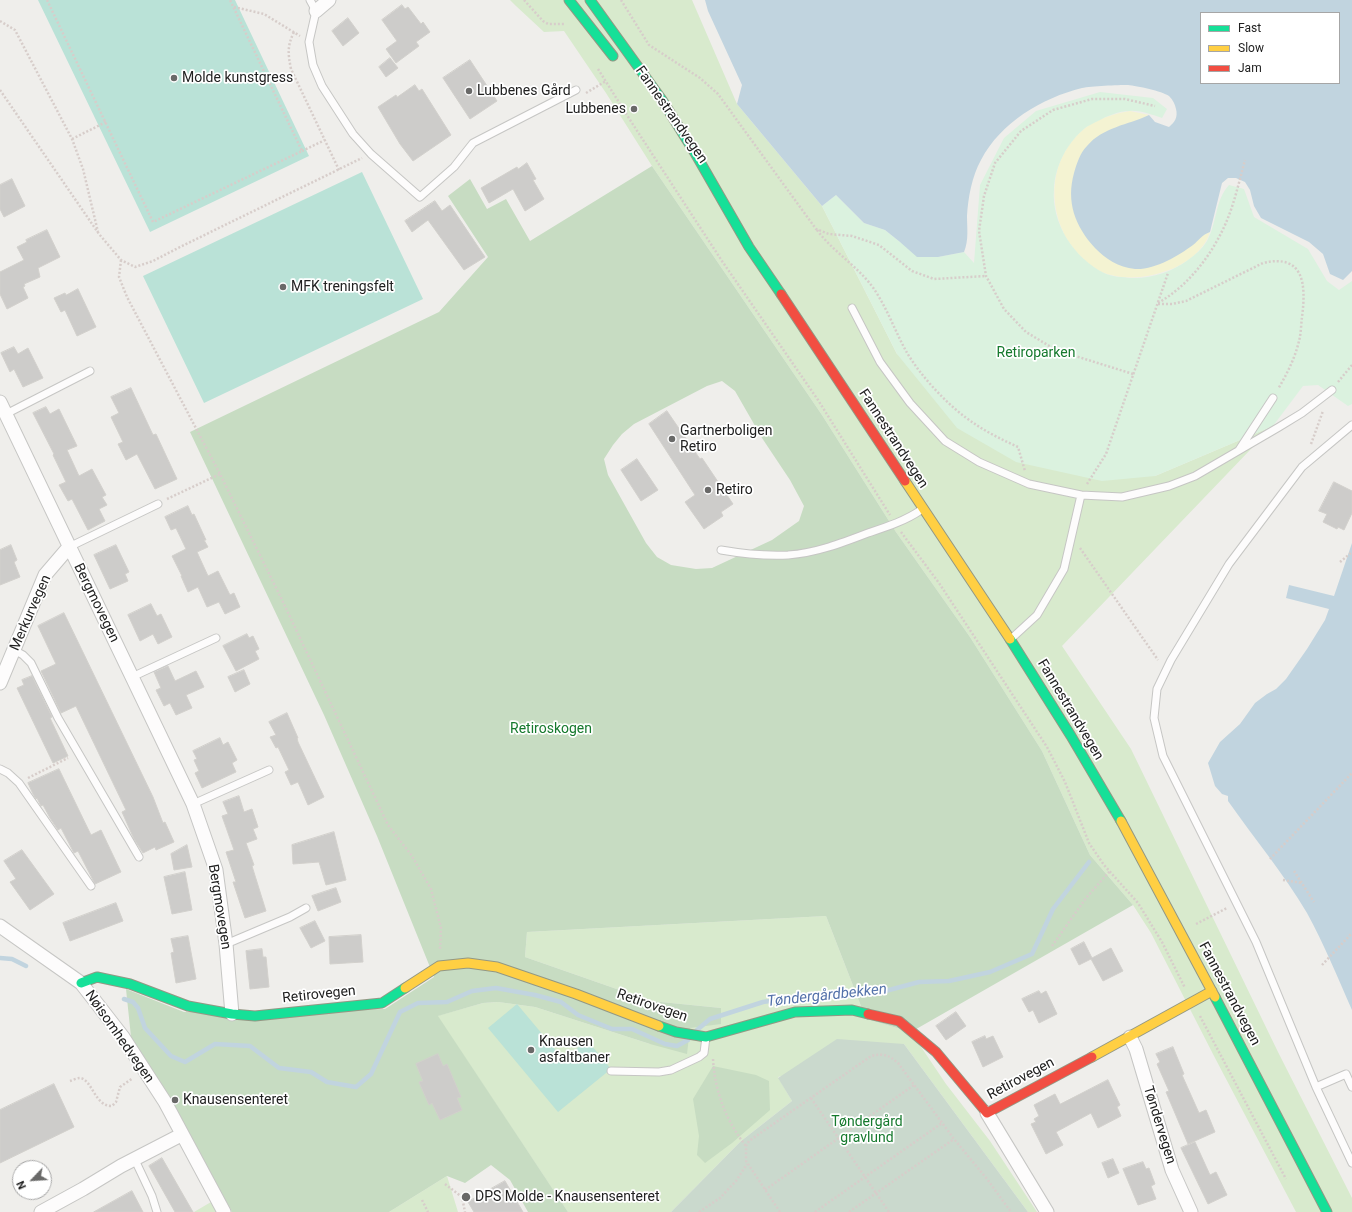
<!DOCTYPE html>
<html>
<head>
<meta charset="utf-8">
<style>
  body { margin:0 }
  #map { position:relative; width:1352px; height:1212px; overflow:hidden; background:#efeeeb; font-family:Roboto,sans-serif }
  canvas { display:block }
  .legend { position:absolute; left:1200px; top:12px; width:140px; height:72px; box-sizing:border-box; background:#fff; border:1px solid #a6a6a6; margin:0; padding:5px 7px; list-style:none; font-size:12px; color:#212121 }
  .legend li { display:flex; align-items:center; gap:8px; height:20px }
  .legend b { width:20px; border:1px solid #a6a6a6 }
  .north { position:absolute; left:12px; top:1160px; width:40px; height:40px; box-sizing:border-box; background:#fff; border:1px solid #a6a6a6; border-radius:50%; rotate:245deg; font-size:11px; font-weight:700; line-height:16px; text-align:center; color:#212121 }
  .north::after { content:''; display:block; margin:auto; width:14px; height:18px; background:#696968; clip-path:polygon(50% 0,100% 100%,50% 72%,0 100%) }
</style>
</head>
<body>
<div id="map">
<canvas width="1352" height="1212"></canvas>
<ul class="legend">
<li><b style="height:5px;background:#16e098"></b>Fast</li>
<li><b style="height:5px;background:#ffcf43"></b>Slow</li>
<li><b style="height:5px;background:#f24e42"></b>Jam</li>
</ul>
<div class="north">N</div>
</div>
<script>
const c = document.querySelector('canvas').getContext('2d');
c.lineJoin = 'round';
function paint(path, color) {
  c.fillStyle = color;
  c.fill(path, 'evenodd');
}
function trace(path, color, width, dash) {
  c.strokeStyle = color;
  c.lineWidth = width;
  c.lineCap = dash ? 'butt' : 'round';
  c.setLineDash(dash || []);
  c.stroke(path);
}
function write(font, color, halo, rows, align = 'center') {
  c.font = font + ' Roboto,sans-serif';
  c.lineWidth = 3.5;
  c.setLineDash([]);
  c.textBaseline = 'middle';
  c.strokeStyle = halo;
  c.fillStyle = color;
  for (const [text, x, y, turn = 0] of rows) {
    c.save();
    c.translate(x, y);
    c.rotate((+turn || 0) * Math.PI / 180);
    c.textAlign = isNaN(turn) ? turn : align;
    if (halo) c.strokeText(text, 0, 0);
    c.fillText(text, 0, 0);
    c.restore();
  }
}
paint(new Path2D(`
  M510,0H692L737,104L822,206L897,354L1155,476L1273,426L1062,646L1131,749L1278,1052L1352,1198V1212H1296L1214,1056L1151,933L1133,905L1090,855L1042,751L970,637L896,532L822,415L652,166L606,93L564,31L544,32L516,6Z
  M826,916L866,1019L911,1032L946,1084L990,1141L1037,1212H1028L904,1044L778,1077L792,1101L741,1141L671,1212H568L437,1016L483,1003L498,1002L535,1007L650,1044L690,1028L721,1008L651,1001L525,957L527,932Z
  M447,1176L458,1212H389Z
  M223,1195L232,1212H194Z`), '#d8eacd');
paint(new Path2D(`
  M652,166L822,415L896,532L970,637L1042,751L1090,855L1133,905L911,1032L866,1019L826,916L527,932L525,957L651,1001L721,1008V1024L690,1028L687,1054L650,1044L535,1007L498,1002L483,1003L438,1016L568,1212H528L510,1180L491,1165L465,1183L447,1176L389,1212H232L169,1099L131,1037L126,989L184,1012L385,1009L434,977L377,836L324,715L190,432L439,312L488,257L448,196L470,179L487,209L506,199L530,241ZM722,381L735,391L762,438L790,480L804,506L799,521L772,540L712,568L696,569L671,565L657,557L646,543L608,475L604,459L613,445L622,434L634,424L707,386Z
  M713,1066L756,1075L769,1081L770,1110L732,1143L705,1163L697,1155L699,1136L693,1099Z`), '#c7dcc2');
paint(new Path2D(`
  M1130,111L1149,115L1143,118L1203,235L1210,232C1204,251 1185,265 1166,271C1147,278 1127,280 1107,274C1091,269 1077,254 1068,241C1046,204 1050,156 1085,128C1096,119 1116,113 1130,111Z`), '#f4f3d2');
paint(new Path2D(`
  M837,1039L904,1044L1028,1212H671L741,1141L792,1101L778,1078Z`), '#cad9cd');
paint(new Path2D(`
  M1100,92L1153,98L1167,109L1162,118C1152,115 1140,110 1130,111C1119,111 1107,116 1098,121C1094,123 1089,125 1085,128C1067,143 1055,166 1054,189C1051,223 1074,258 1104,273C1112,277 1122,277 1131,278C1150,279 1172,272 1188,260C1195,255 1202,249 1207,241C1217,223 1215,200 1229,185L1244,189L1254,217L1308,249L1327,281L1339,290L1352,281V404L1348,406L1318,385L1303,386L1273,426L1155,476L1102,481L1016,462L957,428L897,354L822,206L836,195L864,223L885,230L900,242L938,257L964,252L974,263L980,185L1004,138L1036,111Z`), '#dbf2df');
paint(new Path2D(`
  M38,0H235L309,156L150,232Z
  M362,172L423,299L204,403L143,276Z
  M517,1004L564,1060L587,1040L611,1069L558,1112L488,1028Z`), '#bae2d7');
paint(new Path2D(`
  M705,0H1352V271L1343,280L1330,274L1323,254L1309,242L1261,218L1254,206L1250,190L1245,182L1236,178H1228L1222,183L1210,232C1202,235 1199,240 1193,245C1178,256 1155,270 1135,269C1118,267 1106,259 1095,248C1075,226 1066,202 1074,173C1077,163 1080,153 1087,146C1103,127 1128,125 1149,115L1155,122L1169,127C1175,122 1178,117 1176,109C1175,104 1173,100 1169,96C1162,91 1137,86 1128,85C1118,85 1091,86 1082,88C1042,98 1001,122 981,160C972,176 968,198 967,216C967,228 969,240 964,252L938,257H917L900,242L885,230L864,223L836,195L822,206L737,104L742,85L708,11ZM1201,13H1339V83H1201Z
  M1352,543V1010C1338,978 1324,944 1307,913C1284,874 1254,838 1228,801V796L1222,794L1215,786L1208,763L1220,742L1240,724L1255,703L1267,694L1276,689L1286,679L1307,649L1325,620L1329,609L1286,598L1289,585L1334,596Z`), '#c1d4df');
trace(new Path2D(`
  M0,958L12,959L26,966
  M124,999L133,1002L138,1008L145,1028L171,1056L185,1062L215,1044L250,1046L279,1068L311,1072L327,1082L356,1087L371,1074L400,1012L418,1003L447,1002L472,991L496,988L535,995L561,1002L578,1015L612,1029H632L665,1044L677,1046L688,1040
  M697,1030L710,1019L763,1002L796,997L878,993L919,982L949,981L990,972L1032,954L1053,909L1089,862`), '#c1d4df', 4.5);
const building = new Path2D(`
  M402,5L405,9L408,7L421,24L423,22L430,32L416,42L419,46L396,63L386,49L397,41L382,20Z
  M348,18L359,33L343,46L332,31Z
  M390,58L398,68L386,77L379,67Z
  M470,60L497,101L470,119L443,78Z
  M415,85L419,91L422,89L451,135L413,161L400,144L378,107L396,95L397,97Z
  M527,163L536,179L533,180L544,199L525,211L513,189L489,203L481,188L517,167L518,169Z
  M12,179L25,206L4,217L0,209V185Z
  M435,201L442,211L450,205L485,257L464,270L428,220L412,232L405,221Z
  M47,230L60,257L38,268L40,277L24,284L25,286L23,287L28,298L7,309L0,294V272L24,260L17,247L27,242L26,240Z
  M78,289L96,327L77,336L65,310L61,312L54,298L65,293L66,295Z
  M14,347L18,354L28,348L43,378L23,387L14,369L10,372L1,353Z
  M131,388L153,435L156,434L177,479L155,489L137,454L126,460L118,444L123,442L111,417L119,413L111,397Z
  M46,407L50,414L59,409L77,446L67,450L79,476L92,469L106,495L102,497L107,505L99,509L105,521L88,530L72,499L68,501L59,485L66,482L53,455L54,454L33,413Z
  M667,411L700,459L702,458L733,504L721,512L723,516L704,529L685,502L695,495L649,424Z
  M637,459L658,490L641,501L621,470Z
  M1334,482L1352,491V513L1344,530L1338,527L1337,529L1323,522L1327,514L1319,511Z
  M188,506L192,515L194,514L206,540H204L208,547L197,552L208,576L218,571L230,595L234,593L240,607L225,614L219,602L207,607L198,587L188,592L181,576H182L172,556L186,549L176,528L171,530L165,517Z
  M11,545L17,560L14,562L20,577L0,585V550Z
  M116,545L129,572L125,574L128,581L110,589L94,555Z
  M151,604L157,616L161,614L172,637L158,644L153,634L140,641L128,615Z
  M64,613L153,797L163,823L165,822L174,842L156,850L155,847L143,853L134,839L122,812L126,810L76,706L61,713L41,671L56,664L38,626Z
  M247,634L249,638L253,636L259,649L255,651L259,659L236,671L223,646Z
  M168,666L175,681L196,671L204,687L186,695L192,708L176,715L170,703L164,706L156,690L161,688L154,672Z
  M244,670L250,684L235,692L228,677Z
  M32,676L52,717L50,718L68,756L53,763L17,688L24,685L22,680Z
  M287,713L298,738H297L298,742L324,797L308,805L298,782L291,785L285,772L289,770L278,747L276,748L270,737L276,735L269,722Z
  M220,738L223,745L228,742L237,760L232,763L236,772L202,788L195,773L199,771L194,760L197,759L193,751Z
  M59,769L91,835L101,830L121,872L95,884L78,851L74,853L61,828L58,830L50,818L43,805L41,806L37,798L36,799L33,794L28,783Z
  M239,796L244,812L252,809L258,827L253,829L257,839L246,843L254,865L252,866L266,911L245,918L233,882H236L226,852L234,850L222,816L228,814L223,802Z
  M334,832L346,880L326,885L319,862L293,864L292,845Z
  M187,845L192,867L174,870L171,854Z
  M22,850L54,894L30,910L10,882L16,879L4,861Z
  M185,872L192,910L172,914L164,877Z
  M336,888L341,902L318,911L312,896Z
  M116,903L123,921L70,941L63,923Z
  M315,921L325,941L311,948L300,928Z
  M361,935L363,962L330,964L329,937Z
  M188,936L196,979L176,983L171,953L174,952L171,939Z
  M1084,942L1092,958L1111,948L1123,971L1103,981L1091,959L1079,965L1071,949Z
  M262,949L263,957H266L269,987L250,989L246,951Z
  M1039,991L1041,994L1046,991L1057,1014L1039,1023L1033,1010L1029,1012L1022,999Z
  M956,1012L966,1026L946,1040L936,1026Z
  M985,1036L986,1039L993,1036L1003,1057L983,1067L972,1042Z
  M1173,1047L1184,1074L1182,1075L1199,1113L1206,1110L1215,1132L1188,1144L1166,1092L1169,1091L1157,1064L1160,1062L1156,1054Z
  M438,1054L443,1066L447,1064L461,1097L457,1098L462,1110L440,1120L432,1103L429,1105L419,1082L423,1081L416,1064Z
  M1108,1080L1120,1105L1117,1107L1121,1116L1098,1128L1091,1113L1056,1132L1063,1145L1046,1154L1031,1124L1036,1122L1034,1119L1039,1116L1034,1105L1055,1094L1060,1104Z
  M54,1084L74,1127L0,1163V1110Z
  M1195,1142L1210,1175L1216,1172L1227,1195L1208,1204L1181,1148Z
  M162,1158L193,1212H175L149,1166Z
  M1113,1159L1119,1173L1108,1178L1102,1163Z
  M1143,1162L1146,1169L1149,1168L1155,1184L1151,1186L1156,1199L1138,1205L1123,1169Z
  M505,1181L523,1212H474L468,1202Z
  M132,1191L143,1212H94Z`);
paint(building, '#cdccca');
trace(building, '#d2d0cc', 1);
const lane = new Path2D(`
  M310,0L316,11L309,42L313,65L322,86L353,134L371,154L420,197L454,167L473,143L576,90
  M852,308L880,362L910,403L945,441L979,462L1029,484L1081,495L1122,497L1169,486L1195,476L1279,427L1302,413L1332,390
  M6,414L90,371
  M1239,450L1273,398
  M69,547L158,504
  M721,550C744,554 766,556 788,555C816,553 842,543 868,533C886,527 905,521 921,510
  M1012,638L1037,615L1064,569L1081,495
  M14,650L23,655L31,663L58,718L139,857
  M132,677L216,638
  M0,769L8,773L19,783L91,886
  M193,804L269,770
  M226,944L290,917L306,908
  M611,1071L659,1072L671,1070L699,1057L704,1053L706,1037
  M1316,1087L1256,942L1163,756L1154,718L1157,689L1171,660L1229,564L1302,467L1352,425
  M1352,1087L1346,1074L1316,1087L1352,1163
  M135,1160L152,1196L157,1212`);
const street = new Path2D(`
  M316,11L329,0
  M0,402L193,804L216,870L226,944L232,1014
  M0,683L45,575L69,547
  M0,926L81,983L123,1037L165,1102L224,1212
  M1130,1037L1136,1049L1172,1170L1191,1212
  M987,1113L1047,1212
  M41,1212L83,1189L121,1166L181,1135`);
const fast = new Path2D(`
  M569,0L613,56
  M590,0L662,100L695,153L749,247L781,294
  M1010,639L1071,736L1121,821
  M81,983L97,977L130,984L188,1006L232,1014L255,1016L382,1003L405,988
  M1215,997L1327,1212
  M659,1026L676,1032L706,1037L795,1012L852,1010L868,1014`);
const slow = new Path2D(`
  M905,481L1010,639
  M1121,821L1215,997
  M405,988L439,966L468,963L497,967L576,994L659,1026
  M1092,1057L1212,991`);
const jam = new Path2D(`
  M781,294L905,481
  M868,1014L899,1021L936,1052L987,1113L1092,1057`);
trace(lane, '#c6c6c4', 9);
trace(street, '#c6c6c4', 15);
trace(fast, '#939884', 11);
trace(slow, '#939884', 11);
trace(jam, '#939884', 11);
trace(new Path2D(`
  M47,0L153,222L302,151L230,0
  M524,0L543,21L548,24H565
  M621,0L649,45L700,78L718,94L816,229L829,234L852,236L879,245L912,271L934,279L986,276
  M234,7L264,14L300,36
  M0,21L15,30L72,139L83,169L98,232
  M294,32C287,46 288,54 291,69L339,170
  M598,69L632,123L722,261L818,400L890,515
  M0,90L99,234L121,260L135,267L153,261L180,247L362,158
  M586,93L606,81
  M72,139L106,122
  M302,151L325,140
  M817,230C833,252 858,266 874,289C887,308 895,331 906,351C921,377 950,408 975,424C988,433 1003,440 1018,447L1025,471
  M121,260L119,277L127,297L220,474L283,602L388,825L412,856L431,889L441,928L440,949
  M1158,303C1188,286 1211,256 1225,225C1234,205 1239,182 1245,160
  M1158,304H1172L1186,301L1263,263C1305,253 1306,286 1302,317C1301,325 1301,334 1299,341C1295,358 1287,374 1278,389
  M1133,374L1056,350L1026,332L1004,309L986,276L979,231L984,196L995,163L1021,131L1053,110L1092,99H1125L1155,106
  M1338,382L1352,365
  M1311,444L1323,411
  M1087,484L1106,454L1168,273
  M167,499L220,474
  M901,532L939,583L1047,747L1065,782L1089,843L1104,865L1138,903L1162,942L1185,988
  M1080,548L1158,660
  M1340,562L1352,552
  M28,778L68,758
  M1270,859L1352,773
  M1294,871L1314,902
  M1283,880L1302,883
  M1196,924L1227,908
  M1052,946L1086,898L1110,871
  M1322,965L1352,933
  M1200,1016L1286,1179
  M713,1059C715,1092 726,1121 746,1146
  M70,1081C73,1080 77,1078 80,1078C92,1079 95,1107 112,1106L116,1102L120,1087L133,1078
  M811,1098L889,1212
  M445,1184L462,1197L465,1212
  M765,1190L914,1085
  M422,1200L428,1212
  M699,1212L720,1198L736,1181L747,1164
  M780,1212L746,1161V1146L749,1141L871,1056C883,1053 889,1055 898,1063L954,1139L987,1179L1011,1212
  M815,1212L942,1123
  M849,1212L954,1139`), '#d7cdca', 2.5, [2, 2]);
trace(lane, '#fdfcfc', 7);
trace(street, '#fdfcfc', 13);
trace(fast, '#16e098', 9);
trace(slow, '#ffcf43', 9);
trace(jam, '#f24e42', 9);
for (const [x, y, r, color] of [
  [174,78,4,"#696968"],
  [469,91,4,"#696968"],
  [634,109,4,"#696968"],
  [283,287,4,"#696968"],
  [672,439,4,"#696968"],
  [708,490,4,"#696968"],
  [531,1050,4,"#696968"],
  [175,1100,4,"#696968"],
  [466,1197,5,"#696968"]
]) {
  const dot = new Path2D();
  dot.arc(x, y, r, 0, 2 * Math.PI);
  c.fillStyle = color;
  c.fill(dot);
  trace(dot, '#fff', 1.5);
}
write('14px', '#212121', '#fff', [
  ["Molde kunstgress",182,78],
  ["Lubbenes Gård",477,91],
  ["Lubbenes",626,109,"right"],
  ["MFK treningsfelt",291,287],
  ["Gartnerboligen",680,431],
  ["Retiro",680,447],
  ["Retiro",716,490],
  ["Knausen",539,1042],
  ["asfaltbaner",539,1058],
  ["Knausensenteret",183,1100],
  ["DPS Molde - Knausensenteret",475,1197]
], 'left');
write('14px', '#212121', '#fff', [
  ["Fannestrandvegen",671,115,55],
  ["Fannestrandvegen",893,439,57],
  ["Bergmovegen",96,603,64],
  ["Merkurvegen",31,613,-66],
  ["Fannestrandvegen",1070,710,59],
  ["Bergmovegen",219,907,81],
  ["Fannestrandvegen",1229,994,62],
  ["Retirovegen",319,995,-6],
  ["Retirovegen",652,1006,19],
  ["Nøisomhedvegen",119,1037,55],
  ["Retirovegen",1021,1079,-28],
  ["Tøndervegen",1159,1125,73]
]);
write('14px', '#15792d', '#fff', [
  ["Retiroparken",1036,353],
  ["Retiroskogen",551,729],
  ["Tøndergård",867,1122],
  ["gravlund",867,1138]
]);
write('italic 15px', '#5472aa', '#fff', [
  ["Tøndergårdbekken",827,996,-6]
]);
</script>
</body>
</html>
